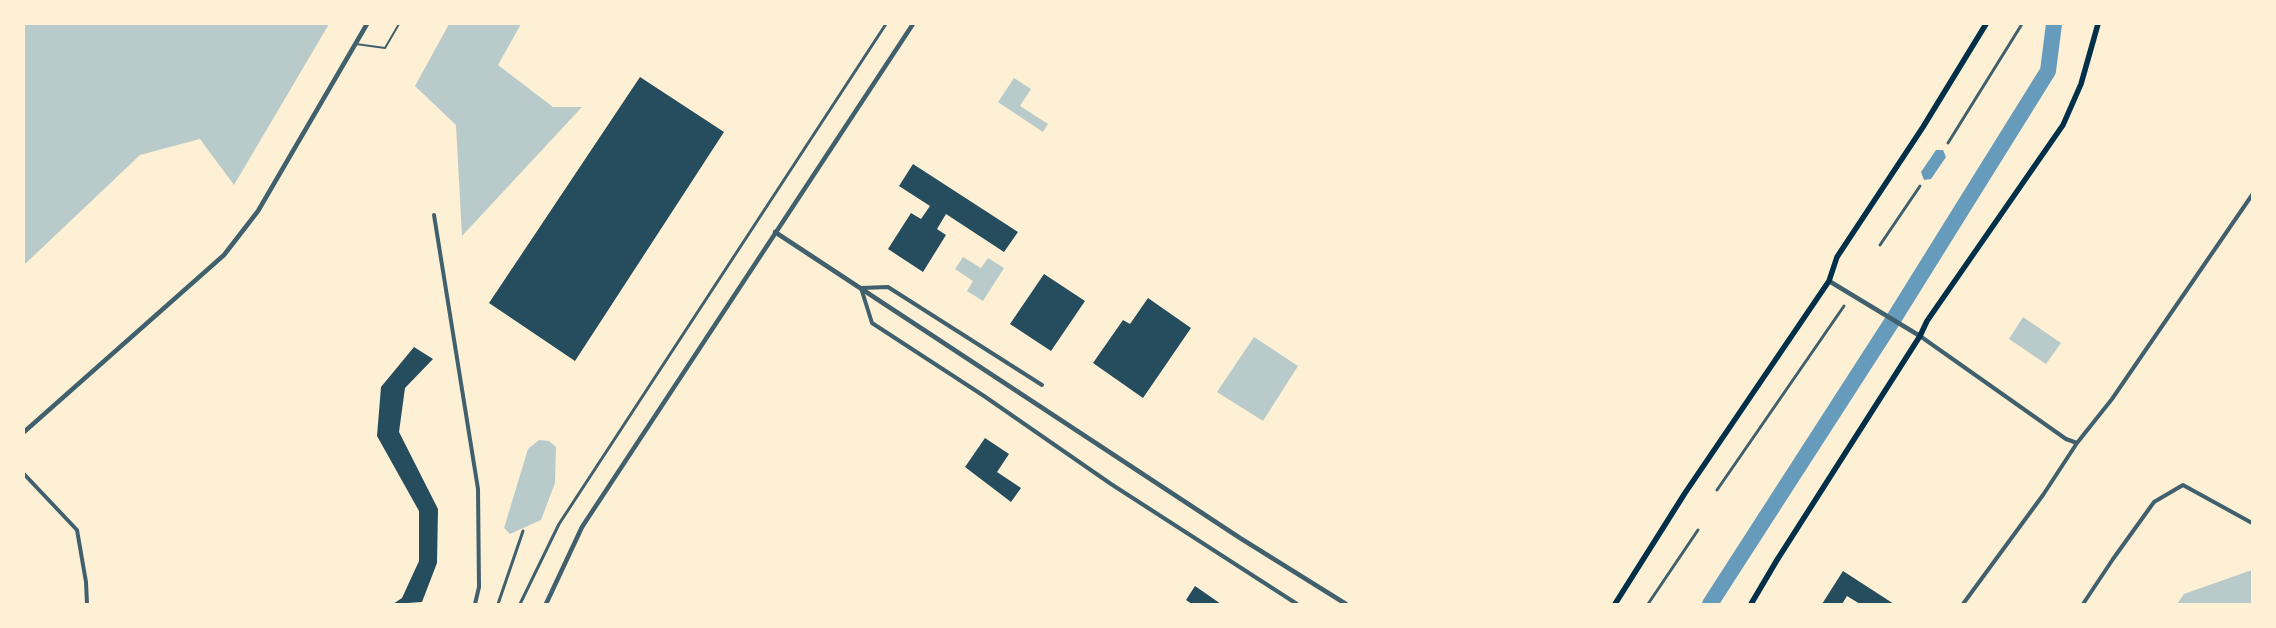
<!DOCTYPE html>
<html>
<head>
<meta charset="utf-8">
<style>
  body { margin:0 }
  #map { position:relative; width:2276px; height:628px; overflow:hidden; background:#fdf0d5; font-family:"Sofia Sans Condensed",sans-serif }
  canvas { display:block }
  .frame { position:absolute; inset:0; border:25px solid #fdf0d5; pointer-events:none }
</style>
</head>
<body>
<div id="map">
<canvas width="2276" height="628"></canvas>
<div class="frame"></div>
</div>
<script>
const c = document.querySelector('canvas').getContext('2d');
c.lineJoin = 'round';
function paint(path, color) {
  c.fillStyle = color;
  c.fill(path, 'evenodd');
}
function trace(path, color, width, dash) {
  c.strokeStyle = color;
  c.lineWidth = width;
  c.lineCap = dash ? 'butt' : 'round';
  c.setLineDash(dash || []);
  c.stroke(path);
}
paint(new Path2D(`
  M24,24H329L234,185L200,139L140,155L24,265Z
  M449,24H521L498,65L553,107H582L462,236L456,125L415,86Z
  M1014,78L1031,89L1020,106L1048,124L1043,132L998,102Z
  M963,257L981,268L988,258L1004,268L983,301L967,291L973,281L955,269Z
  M2023,317L2061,343L2046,364L2009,339Z
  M1254,337L1298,366L1263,421L1217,392Z
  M539,440L549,441L556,447L555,483L541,520L510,534L504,528L528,449Z
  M2252,570V604H2177L2184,594Z`), '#b9caca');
paint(new Path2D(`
  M1936,150H1943L1946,157L1931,179L1924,180L1921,172Z`), '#669bbc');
trace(new Path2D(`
  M1710,604L1893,320L2048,71L2054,24`), '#669bbc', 16);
paint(new Path2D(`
  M640,77L724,132L575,361L489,303Z
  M913,164L1018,232L1004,252L946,214L937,229L946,235L923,272L888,249L911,213L921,219L930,206L899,186Z
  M1044,274L1085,301L1051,351L1010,324Z
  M1148,298L1191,328L1143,398L1093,363L1123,320L1130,324Z
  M414,347L433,359L405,388L399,432L438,509L437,563L422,602L393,604L402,598L419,561V511L377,436L381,387Z
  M985,438L1009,454L997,472L1021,488L1011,502L965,467Z
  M1843,571L1894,604H1860L1847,596L1842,604H1822Z
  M1195,586L1221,604H1192L1186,600Z`), '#264d5e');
trace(new Path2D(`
  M356,44L385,48L399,24`), '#3f606c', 2);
trace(new Path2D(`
  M1948,143L2022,24
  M1880,245L1920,186
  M1717,490L1844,306
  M498,604L523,531
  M520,604L559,524L886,24
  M1648,604L1698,530`), '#3f606c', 3);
trace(new Path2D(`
  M434,215L478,489L479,587L475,604
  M1920,336L2066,439L2077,443
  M1042,385L888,287L861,288L872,323L984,396L1111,484L1297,604
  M24,474L77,530L86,582L87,604
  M1963,604L2043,495L2077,443L2112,399L2252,195
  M2083,604L2113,559L2154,502L2183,485L2252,523`), '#3f606c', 4);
trace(new Path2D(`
  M775,232L1240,538L1346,604
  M1829,281L1920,336
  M24,432L224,255L258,211L367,24
  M546,604L582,527L913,24`), '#3f606c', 4.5);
trace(new Path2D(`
  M1615,604L1685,493L1829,281L1837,257L1923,127L1986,24
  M1751,604L1777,560L1920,336L1927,321L2063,125L2081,84L2098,24`), '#003049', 5.5);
</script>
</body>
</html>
